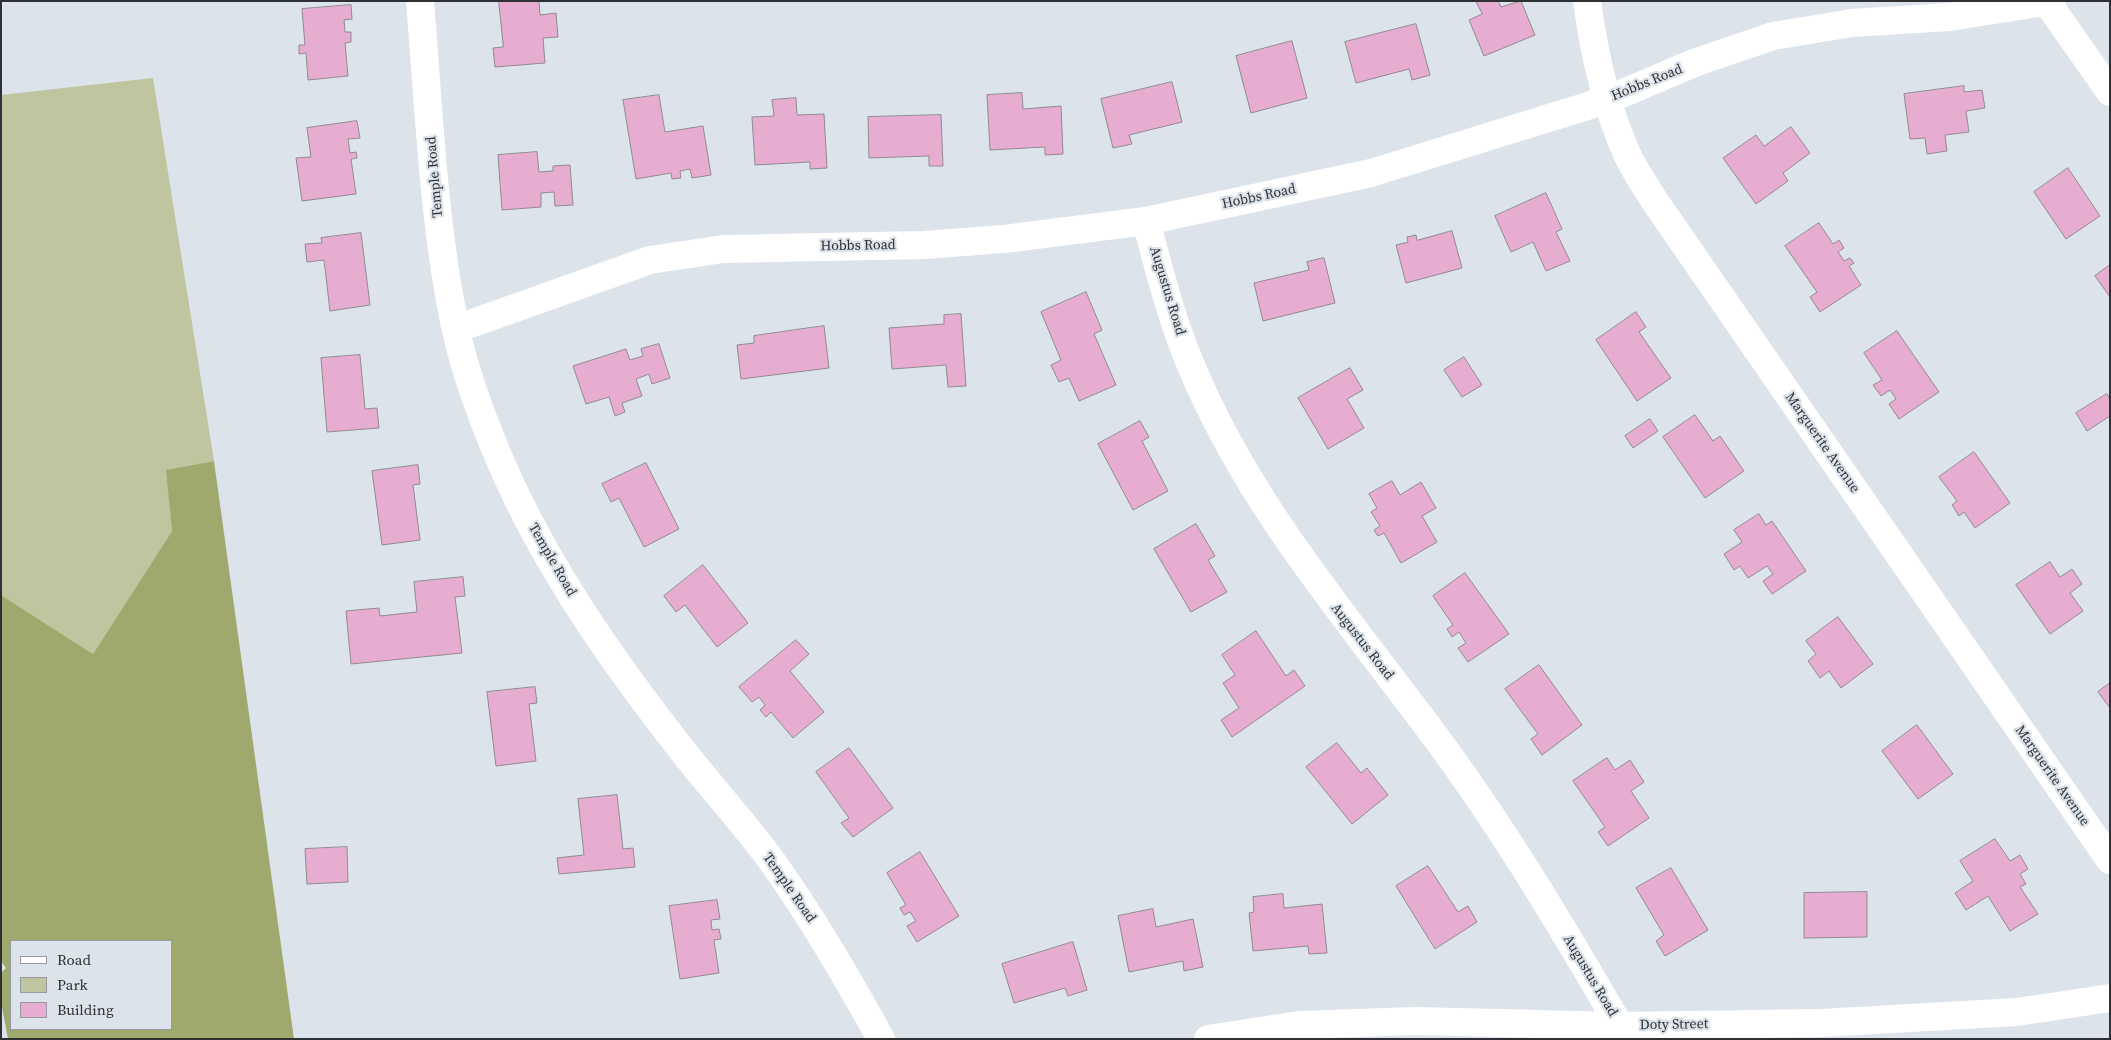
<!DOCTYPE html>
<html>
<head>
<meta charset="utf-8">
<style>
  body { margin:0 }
  #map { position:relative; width:2111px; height:1040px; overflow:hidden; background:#dde3eb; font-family:"Source Serif 4",serif }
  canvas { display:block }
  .frame { position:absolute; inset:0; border:2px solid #2e3033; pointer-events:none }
  .legend { position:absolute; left:10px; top:940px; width:162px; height:90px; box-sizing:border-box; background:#dde3eb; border:1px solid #979ba1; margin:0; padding:6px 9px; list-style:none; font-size:15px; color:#2e3033 }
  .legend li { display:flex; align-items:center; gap:10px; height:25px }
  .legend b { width:25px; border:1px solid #979ba1 }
</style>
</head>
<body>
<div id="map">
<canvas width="2111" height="1040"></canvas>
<div class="frame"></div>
<ul class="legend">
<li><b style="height:6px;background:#fff"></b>Road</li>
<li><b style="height:14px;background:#bfc59e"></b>Park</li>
<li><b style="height:14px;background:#e6add1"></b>Building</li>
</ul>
</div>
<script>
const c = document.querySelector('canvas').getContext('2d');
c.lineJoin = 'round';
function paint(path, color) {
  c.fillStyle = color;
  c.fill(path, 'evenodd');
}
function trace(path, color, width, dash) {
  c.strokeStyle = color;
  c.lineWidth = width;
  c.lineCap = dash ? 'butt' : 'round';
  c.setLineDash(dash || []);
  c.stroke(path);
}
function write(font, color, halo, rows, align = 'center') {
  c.font = font + ' "Source Serif 4",serif';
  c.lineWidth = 4.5;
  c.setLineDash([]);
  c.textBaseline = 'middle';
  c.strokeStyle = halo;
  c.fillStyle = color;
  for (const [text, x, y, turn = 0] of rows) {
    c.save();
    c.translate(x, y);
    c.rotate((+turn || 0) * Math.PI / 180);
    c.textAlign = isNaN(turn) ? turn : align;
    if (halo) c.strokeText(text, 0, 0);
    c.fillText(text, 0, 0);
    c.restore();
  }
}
paint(new Path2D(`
  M153,78L214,461L167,470L172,531L93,654L1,595V95Z`), '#bfc59e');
paint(new Path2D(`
  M214,461L294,1039H8L1,1002V973L6,968L1,961V595L93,654L172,531L166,470ZM11,941H171V1029H11Z`), '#a0a96d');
const building = new Path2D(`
  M499,1H539L540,15L556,13L558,37L543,38L545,63L495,67L493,48L503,47Z
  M1476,1H1498L1501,7L1521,1L1535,35L1484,56L1469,20L1482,14Z
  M351,5L352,19L344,20L345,32H351V42L345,43L348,76L308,80L306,53L299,54V45H305L302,9Z
  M1416,24L1430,75L1412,80L1409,69L1356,83L1345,42Z
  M1292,41L1307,98L1251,113L1236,56Z
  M1172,82L1182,122L1129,135L1132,144L1113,148L1101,99Z
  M1964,86V92L1982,90L1985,108L1966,111L1969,132L1945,135L1947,151L1927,154L1925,138L1910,139L1904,94Z
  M1022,93L1023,109L1061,106L1063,154L1045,155V147L990,150L987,95Z
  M659,95L665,132L703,126L711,175L692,178L690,169L680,171L681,178L672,179L671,173L636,179L623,100Z
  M796,98L797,115L824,114L827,168L810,169V162L755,165L752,117L774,116L772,100Z
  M941,115L943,166H929V156L869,158L868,117Z
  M357,121L360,138L348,139L350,153L356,152L357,158L351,159L356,194L302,201L296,158L311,157L307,128Z
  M1791,127L1810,153L1783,173L1788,181L1756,204L1723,158L1756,135L1764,146Z
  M537,152L539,172L553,171V166L570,165L573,205L555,206L554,192L541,193V207L502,210L498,155Z
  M2068,168L2100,216L2066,239L2034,192Z
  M1546,193L1562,229L1556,232L1570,261L1546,271L1533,242L1511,252L1495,216Z
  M1819,223L1833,244L1839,240L1844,248L1838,252L1844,261L1850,258L1854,263L1849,266L1861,285L1820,312L1810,297L1817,292L1785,246Z
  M1452,231L1462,268L1406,283L1396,245L1408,242L1407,237L1416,235L1417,240Z
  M361,233L370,305L330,311L324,260L307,262L305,244L322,243L321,238Z
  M1324,258L1335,303L1263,321L1254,283L1309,270L1307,262Z
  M2110,265V297L2095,276Z
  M1086,292L1102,330L1094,334L1116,385L1079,401L1069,378L1059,382L1051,365L1061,360L1041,312Z
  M1636,312L1646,327L1639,332L1671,378L1637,401L1596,340Z
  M961,314L966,386L948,387L946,365L892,369L889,328L944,324V315Z
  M824,326L829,368L741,379L737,345L754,343V336Z
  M1897,331L1939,392L1899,419L1889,404L1896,399L1890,390L1881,396L1873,385L1882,380L1864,353Z
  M659,344L670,378L652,384L649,374L636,379L642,396L622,403L625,412L615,416L609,397L586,404L573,366L626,349L630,360L643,356L641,349Z
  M360,355L365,409L377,408L379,428L327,432L321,358Z
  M1464,357L1482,385L1462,397L1444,370Z
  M1350,368L1363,390L1347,399L1364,428L1328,449L1298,398Z
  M2107,394L2110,399V416L2087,431L2076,413Z
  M1695,415L1713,441L1720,436L1744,471L1705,498L1663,437Z
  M1650,419L1658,431L1633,448L1625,436Z
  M1140,421L1149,437L1142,441L1168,491L1133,510L1098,444Z
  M1974,452L2010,503L1975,528L1964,512L1959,516L1952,505L1957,501L1939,477Z
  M646,463L679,529L644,547L619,498L611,502L602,484Z
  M418,465L420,484L413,485L420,540L382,545L372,471Z
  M1392,481L1400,495L1421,482L1436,508L1422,516L1437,542L1401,563L1384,533L1378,536L1374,530L1380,526L1371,512L1377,508L1369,494Z
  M1759,514L1766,525L1772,521L1806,571L1772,594L1763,581L1773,574L1767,566L1748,578L1740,566L1734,570L1724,554L1742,542L1734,530Z
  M1196,524L1215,556L1208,560L1227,592L1191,612L1154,549Z
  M2050,562L2060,577L2072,569L2082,584L2070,593L2083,611L2050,634L2016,585Z
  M703,565L748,623L717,647L685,605L676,612L664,596Z
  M1465,573L1509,634L1468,662L1458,648L1466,643L1459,632L1452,637L1447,629L1453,625L1433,596Z
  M463,577L465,596L455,597L462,653L351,664L346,611L379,608L380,616L417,612L414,582Z
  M1838,617L1873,664L1841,688L1829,671L1820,678L1808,661L1816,654L1806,641Z
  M1256,631L1286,676L1294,670L1305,686L1232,737L1221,720L1239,708L1223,683L1235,675L1222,655Z
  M796,640L809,654L790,671L824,712L793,738L771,712L766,717L760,710L765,705L759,697L752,702L739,687Z
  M1539,665L1582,725L1542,755L1531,739L1538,734L1505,689Z
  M2110,683V708L2098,692Z
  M535,687L537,703L529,704L536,761L496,766L487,692Z
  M1917,725L1953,774L1918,799L1882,751Z
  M1337,743L1361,773L1367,768L1388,795L1352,824L1306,767Z
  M849,748L893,808L853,837L841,823L849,818L816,772Z
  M1607,758L1615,770L1630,760L1644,782L1631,791L1649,818L1608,846L1598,832L1605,827L1573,781Z
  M617,795L623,849L633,848L635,867L559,874L557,858L584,855L578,799Z
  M1995,839L2010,861L2020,855L2028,869L2020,874L2026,884L2020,887L2038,914L2010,931L1988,896L1966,910L1955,893L1973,881L1960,861Z
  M347,847L348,882L307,884L305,849Z
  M920,852L959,916L917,942L907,926L916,921L910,912L904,915L900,908L906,905L887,873Z
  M1428,866L1458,912L1468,906L1477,922L1435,949L1396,886Z
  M1671,868L1708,930L1665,956L1656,941L1664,935L1636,888Z
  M1867,892V937L1804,938V893Z
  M1283,894L1284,908L1322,904L1327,953L1309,954L1308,946L1253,951L1249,913L1254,912L1253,897Z
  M717,900L720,919L711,920L712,930L719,929L721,939L714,940L719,973L680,979L669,906Z
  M1153,909L1156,927L1193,919L1203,967L1184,971L1183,961L1129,972L1118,916Z
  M1073,942L1087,990L1068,996L1065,988L1014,1003L1002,964Z`);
paint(building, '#e6add1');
trace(building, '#92898e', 1);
trace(new Path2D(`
  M420,1C429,110 433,220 455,326C465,373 483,421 502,465C548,570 615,665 686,755C715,792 747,826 774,864C814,920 848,979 881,1039
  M1587,1C1594,53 1605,105 1627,154C1634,170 1645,185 1654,200L2110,860
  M2047,2L2110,92
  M1146,221C1159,269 1171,318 1190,363C1248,505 1350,621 1440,743C1509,837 1569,938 1627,1039
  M456,329L650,260L723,249L924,245L1004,239L1146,221L1371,173L1607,100L1694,63L1773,36L1852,23L1949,17L2052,1
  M1208,1039L1299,1025L1416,1021L1620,1026L1821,1023L2017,1012L2110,998`), '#fff', 28);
write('14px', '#2e3033', '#dde3eb', [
  ["Hobbs Road",1647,83,-22],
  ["Temple Road",435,177,-95],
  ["Hobbs Road",1259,197,-12],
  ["Hobbs Road",858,246,-1],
  ["Augustus Road",1167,291,73],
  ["Marguerite Avenue",1822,443,55],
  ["Temple Road",552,560,60],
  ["Augustus Road",1362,642,52],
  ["Marguerite Avenue",2052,776,55],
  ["Temple Road",789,888,55],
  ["Augustus Road",1590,976,59],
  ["Doty Street",1674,1025,-1]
]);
</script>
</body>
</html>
